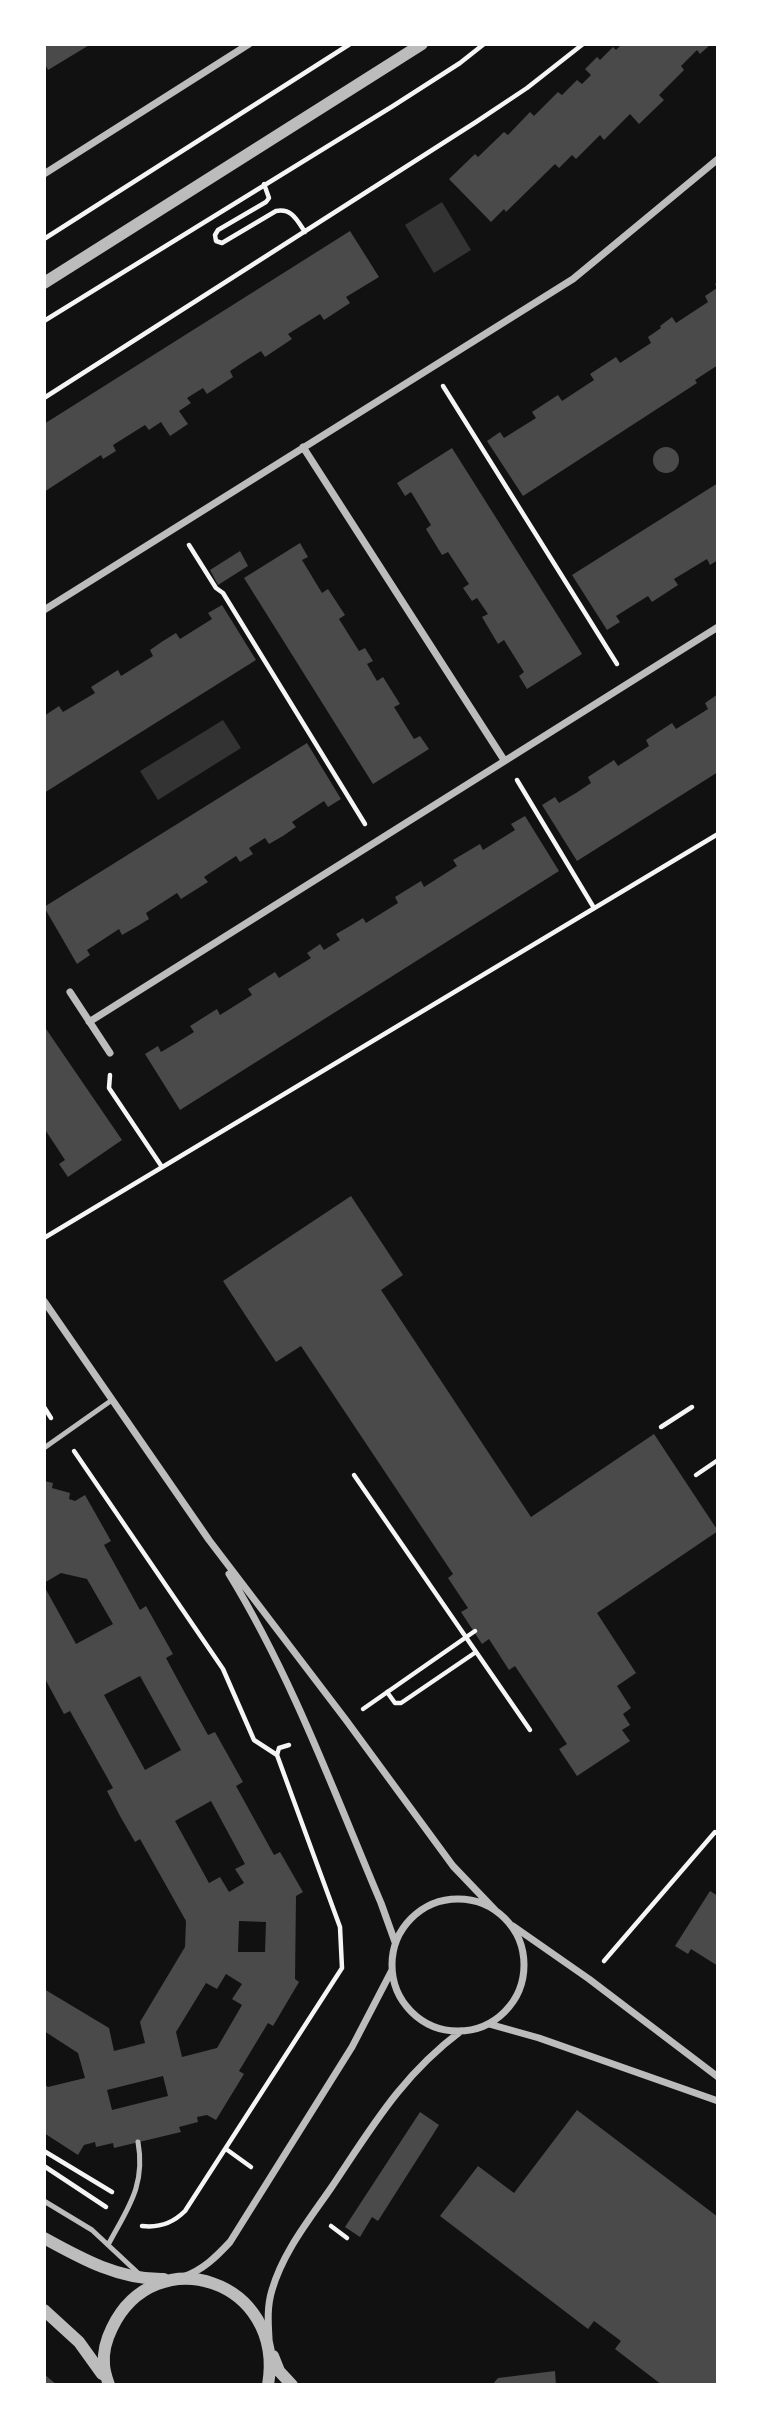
<!DOCTYPE html>
<html>
<head>
<meta charset="utf-8">
<style>
  body { margin:0 }
  #map { position:relative; width:762px; height:2429px; overflow:hidden; background:#111; font-family:Helvetica,sans-serif }
  canvas { display:block }
  .frame { position:absolute; inset:0; border:46px solid #fff; pointer-events:none }
</style>
</head>
<body>
<div id="map">
<canvas width="762" height="2429"></canvas>
<div class="frame"></div>
</div>
<script>
const c = document.querySelector('canvas').getContext('2d');
c.lineJoin = 'round';
function paint(path, color) {
  c.fillStyle = color;
  c.fill(path, 'evenodd');
}
function trace(path, color, width, dash) {
  c.strokeStyle = color;
  c.lineWidth = width;
  c.lineCap = dash ? 'butt' : 'round';
  c.setLineDash(dash || []);
  c.stroke(path);
}
paint(new Path2D(`
  M442,202L471,250L434,273L405,225Z
  M223,720L241,748L158,800L140,771Z`), '#333');
paint(new Path2D(`
  M44,44H91L48,70L44,62Z
  M622,44H711L700,54L697,50L681,66L684,70L659,95L664,100L639,124L630,114L604,140L600,135L576,159L572,155L559,168L555,164L506,212L504,209L491,222L449,179L475,154L478,157L504,132L508,135L530,112L534,116L558,92L562,95L577,80L582,84L591,75L585,69L597,57L600,60L613,47L616,50Z
  M350,231L379,277L346,297L350,303L324,320L320,314L288,334L292,339L265,357L261,351L245,361L230,371L233,377L207,394L203,388L187,398L191,403L179,411L188,424L170,436L161,422L149,430L145,425L113,445L116,451L103,459L101,455L44,492V424Z
  M718,282V365L695,380L697,383L523,496L487,441L500,432L504,438L536,418L532,412L558,395L562,401L594,380L590,374L616,357L620,363L651,343L648,337L661,328L660,326L672,317L676,323L708,302L705,296L717,288L715,284Z
  M653 460a13 13 0 1 1 26 0a13 13 0 1 1-26 0Z
  M452,448L582,654L527,689L519,676L524,672L504,640L498,644L482,617L488,614L477,598L472,601L463,588L469,584L448,552L442,555L426,529L431,525L411,492L405,496L397,483Z
  M718,483V560L710,565L707,559L674,579L678,585L652,602L648,596L616,616L620,622L607,630L572,575Z
  M300,543L308,557L302,560L322,593L328,589L345,615L339,619L359,651L365,648L373,661L367,664L377,681L383,677L400,704L394,707L414,739L420,736L429,749L373,784L244,578Z
  M240,551L248,566L218,585L210,570Z
  M222,605L256,660L44,793V716L59,706L63,712L95,693L91,687L118,670L121,676L153,656L150,650L163,641L176,633L180,639L212,619L208,613Z
  M718,694V772L577,861L542,805L555,797L559,803L576,793L591,783L588,777L614,760L618,766L649,746L646,740L672,723L676,729L708,709L705,703Z
  M307,743L341,799L328,807L324,801L292,822L296,827L283,836L269,844L265,838L249,848L253,854L240,862L236,856L204,877L208,882L181,899L177,893L146,913L149,919L136,927L122,935L119,929L87,950L90,955L77,964L44,907Z
  M525,816L559,871L180,1110L145,1054L158,1046L161,1052L178,1042L194,1032L190,1026L217,1009L220,1015L252,995L248,989L275,972L279,978L311,958L307,953L320,944L324,950L340,940L336,934L350,926L363,918L366,923L398,903L395,897L421,881L424,887L457,866L453,860L480,844L483,850L515,830L511,824Z
  M44,1026L122,1140L68,1177L59,1164L65,1160L44,1128Z
  M351,1196L403,1275L381,1290L531,1517L654,1434L718,1531L597,1613L636,1673L617,1686L631,1708L623,1714L630,1725L622,1730L630,1741L577,1776L559,1749L567,1744L515,1666L509,1670L489,1639L482,1644L461,1612L468,1608L448,1578L453,1574L301,1346L276,1362L223,1281Z
  M44,1481L53,1483L52,1488L70,1493L69,1499L75,1501L85,1495L111,1541L104,1545L119,1572L140,1610L146,1606L173,1654L166,1658L187,1697L208,1735L215,1732L243,1782L236,1786L274,1855L280,1852L303,1892L296,1896L295,1979L299,1982L273,2026L268,2023L239,2071L244,2074L216,2120L207,2115L197,2117L198,2122L179,2127L181,2132L114,2148L113,2143L96,2147L95,2142L84,2145L78,2155L44,2133V2084L48,2087L85,2078L78,2053L44,2031V1989L109,2028L114,2051L145,2043L140,2022L185,1947L186,1921L140,1839L135,1842L120,1816L107,1791L113,1788L70,1711L64,1714L44,1677V1586L76,1644L113,1624L87,1579L61,1573L44,1583ZM140,1676L181,1750L145,1770L104,1695ZM211,1801L245,1864L235,1869L244,1883L229,1892L220,1877L209,1883L175,1821ZM239,1921L266,1922L265,1952H238ZM226,1974L242,1984L232,1999L242,2005L217,2048L182,2057L176,2032L206,1983L217,1989ZM163,2076L168,2096L112,2110L107,2090Z
  M710,1891L718,1896V1966L691,1949L688,1954L675,1946Z
  M577,2110L718,2217V2385H662L615,2349L621,2341L594,2321L588,2329L440,2216L478,2166L514,2193Z
  M420,2112L439,2125L378,2221L372,2217L360,2237L345,2227Z
  M555,2371L556,2385H492L498,2378Z
  M44,2374L57,2385H44Z`), '#4a4a4a');
trace(new Path2D(`
  M264,184L269,198L266,202L218,230L215,235L216,241L222,243L276,211C292,208 297,220 305,232
  M44,239L350,44
  M44,321L393,106L460,63L484,44
  M443,386L617,664
  M44,398L476,122L527,88L583,44
  M189,545L216,588L223,593L365,824
  M517,780L594,908
  M110,1075L109,1088L162,1167
  M44,1238L718,834
  M44,1407L51,1418
  M661,1427L692,1407
  M74,1451L223,1669L254,1740L277,1755
  M354,1475L530,1730
  M696,1475L718,1460
  M387,1692L395,1703H401L476,1652
  M363,1709L475,1631
  M604,1961L715,1832L718,1834
  M226,2149L251,2167
  M44,2151L112,2192
  M44,2166L106,2207
  M142,2226C158,2228 173,2223 185,2211L342,1968L340,1927L277,1755L279,1748L289,1745
  M331,2226L347,2238`), '#f5f5f5', 4.5);
trace(new Path2D(`
  M44,1448L112,1400
  M44,2201L92,2230L138,2273
  M108,2245C127,2209 146,2186 138,2142`), '#bcbcbc', 5);
trace(new Path2D(`
  M44,174L249,44
  M303,447L504,760
  M44,610L573,279L718,159
  M70,992L110,1053
  M89,1022L718,627
  M44,1301L209,1540L346,1720L453,1866L495,1910
  M229,1574C292,1677 334,1792 381,1903L395,1942
  M392 1965a66 66 0 1 1 132 0a66 66 0 1 1-132 0Z
  M513,1926L589,1979L718,2077
  M489,2024L539,2038L718,2101
  M183,2277C203,2270 216,2257 230,2242L352,2047L392,1970
  M269,2338C268,2322 267,2306 272,2290C283,2252 309,2220 331,2188C372,2127 401,2076 461,2031`), '#bcbcbc', 7);
trace(new Path2D(`
  M44,283L422,44
  M44,2238C82,2259 120,2280 164,2279
  M44,2310L79,2342L102,2374
  M273,2356L279,2371L292,2385
  M109,2385C107,2379 104,2371 104,2364C103,2352 107,2338 112,2328C155,2238 286,2280 268,2385`), '#bcbcbc', 12);
</script>
</body>
</html>
